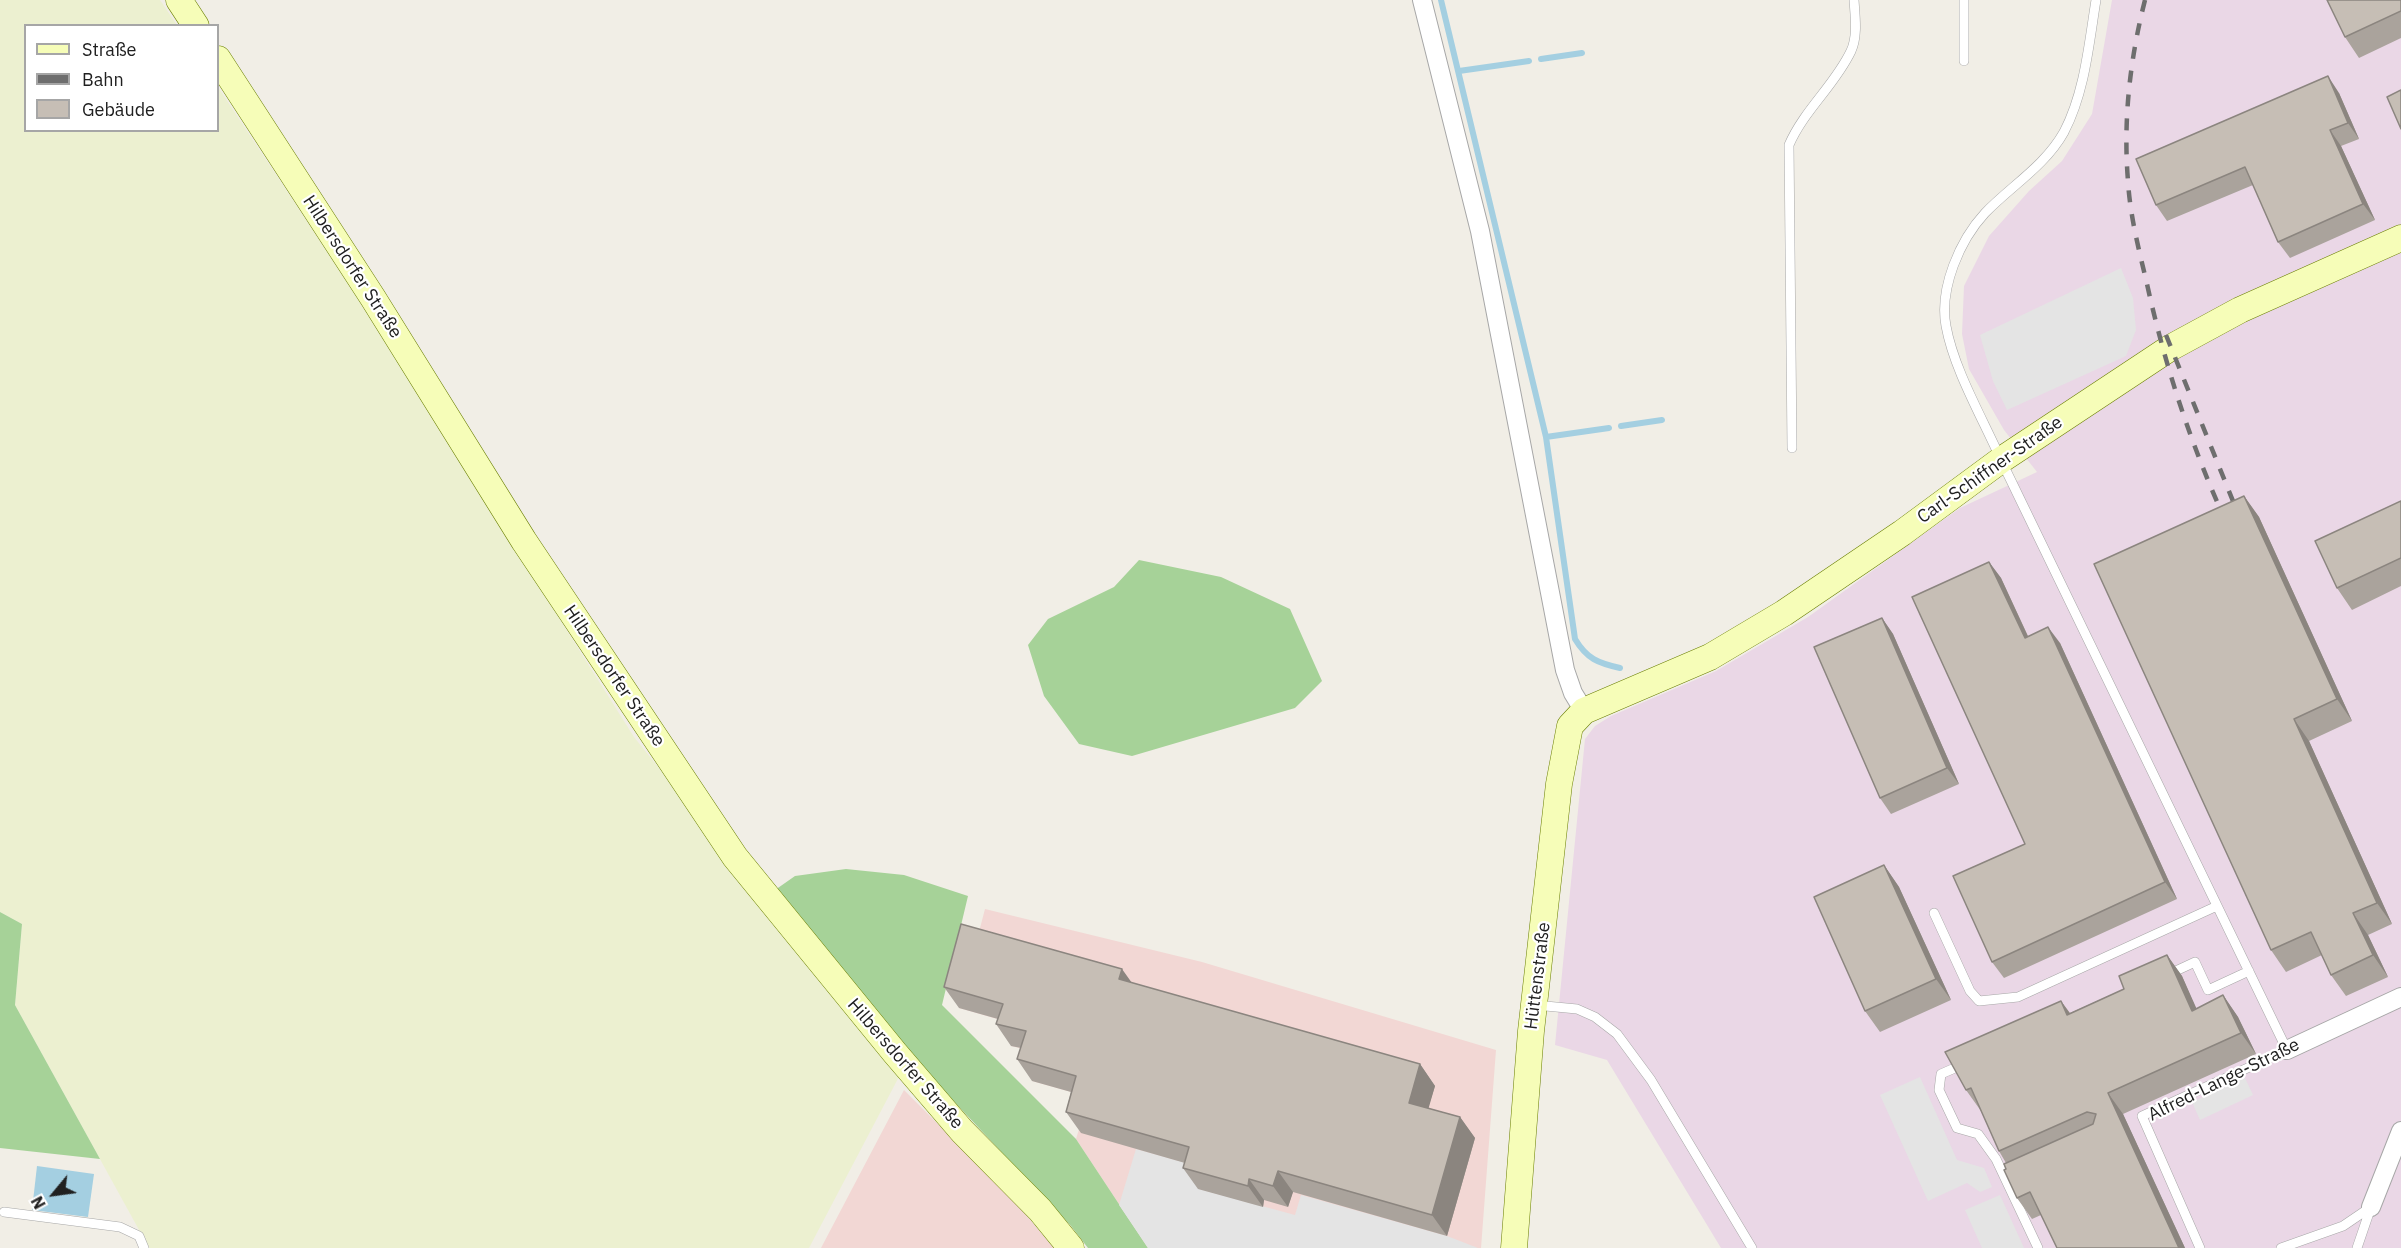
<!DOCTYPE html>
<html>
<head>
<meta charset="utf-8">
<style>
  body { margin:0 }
  #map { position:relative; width:2401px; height:1248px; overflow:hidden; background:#f1eee6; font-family:"IBM Plex Sans",sans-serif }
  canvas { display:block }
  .legend { position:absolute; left:24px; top:24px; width:195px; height:108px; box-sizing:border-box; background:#fff; border:2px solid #a6a6a6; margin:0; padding:8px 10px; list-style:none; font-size:18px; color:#202020 }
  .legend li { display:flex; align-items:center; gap:12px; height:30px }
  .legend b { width:30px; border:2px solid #a6a6a6 }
  .north { position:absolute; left:24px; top:1164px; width:60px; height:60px; -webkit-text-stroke:4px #fff; paint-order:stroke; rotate:241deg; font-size:16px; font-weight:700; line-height:24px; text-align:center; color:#202020 }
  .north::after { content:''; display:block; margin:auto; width:21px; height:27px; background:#202020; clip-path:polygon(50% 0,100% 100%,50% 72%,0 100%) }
</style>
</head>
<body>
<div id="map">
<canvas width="2401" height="1248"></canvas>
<ul class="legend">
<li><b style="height:8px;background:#f6fdb8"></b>Straße</li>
<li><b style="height:8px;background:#6e6e6e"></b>Bahn</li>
<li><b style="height:16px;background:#c6beb5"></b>Gebäude</li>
</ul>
<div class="north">N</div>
</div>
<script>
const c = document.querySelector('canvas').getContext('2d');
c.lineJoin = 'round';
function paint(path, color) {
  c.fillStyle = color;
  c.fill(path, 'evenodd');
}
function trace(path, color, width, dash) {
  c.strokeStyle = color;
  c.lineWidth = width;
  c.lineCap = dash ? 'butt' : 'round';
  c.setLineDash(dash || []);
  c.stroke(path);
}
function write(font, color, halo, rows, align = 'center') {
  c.font = font + ' "IBM Plex Sans",sans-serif';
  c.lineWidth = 4.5;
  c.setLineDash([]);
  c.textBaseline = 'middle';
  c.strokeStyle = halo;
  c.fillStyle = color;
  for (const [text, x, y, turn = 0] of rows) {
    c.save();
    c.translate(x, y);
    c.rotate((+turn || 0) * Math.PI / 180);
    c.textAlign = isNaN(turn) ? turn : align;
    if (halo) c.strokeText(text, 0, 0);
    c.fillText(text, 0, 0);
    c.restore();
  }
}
paint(new Path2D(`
  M985,909L1202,962L1496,1050L1481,1248H1148L1076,1139L1089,1097L1032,1081L1041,1053L1011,1046L1018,1025L959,1008Z
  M904,1090L1012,1198L1054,1248H821Z`), '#f2d7d4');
paint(new Path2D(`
  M2112,0H2401V1248H1721L1607,1060L1555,1045L1585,739L1595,726L1611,716L1716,671L1808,617L1960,508L2037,472L2004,430L1969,369L1962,334L1964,286L1989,236L2029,191L2062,161L2092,114Z`), '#ead7e6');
paint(new Path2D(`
  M0,0H160L177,25L26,26V130H218V87L349,285L634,737L902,1071L809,1248H149L15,1005L22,924L0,912Z`), '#ecf0d0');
paint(new Path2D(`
  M1139,560L1221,577L1290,609L1322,681L1295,708L1132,756L1079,744L1044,696L1028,645L1048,619L1114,587Z
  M846,869L904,875L968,896L942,1005L1076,1139L1148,1248H1088L1071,1226L914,1059L775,890L795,876Z
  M0,912L22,924L15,1005L100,1159L0,1148Z`), '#a6d298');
paint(new Path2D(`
  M2121,268L2133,298L2136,330L2126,356L2007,410L1993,381L1980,335Z
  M1920,1077L1957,1160L1984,1168L1992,1187L1980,1192L1967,1183L1928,1201L1880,1095Z
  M2245,1078L2253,1095L2200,1120L2192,1102Z
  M1136,1149L1204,1168L1199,1189L1295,1215L1301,1195L1447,1236L1478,1248H1148L1119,1205Z
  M2000,1195L2024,1248H1982L1965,1210Z`), '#e4e4e4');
paint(new Path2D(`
  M37,1166L94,1174L88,1217L32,1210Z`), '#a4cfe1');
trace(new Path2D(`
  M1441,0L1546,437L1575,639C1587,659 1598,663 1620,668
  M1541,59L1582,53
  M1459,71L1529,61
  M1621,426L1662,420
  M1546,437L1609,428`), '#a4cfe1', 6);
const service = new Path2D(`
  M1964,0V61
  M2096,0C2089,43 2085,92 2064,132C2045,166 2011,186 1985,213C1960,240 1939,288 1946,326C1954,370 1983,419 2001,460L2287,1050L2142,1116L2200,1248
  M1792,448L1789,145C1804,110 1835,85 1851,51C1858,36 1855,16 1854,0
  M1934,913L1970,991L1979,1001L2018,997L2217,906
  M2167,975L2195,962L2208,990L2249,971
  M1535,1005L1577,1009L1595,1017L1617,1034L1651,1080L1752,1248
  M1964,1064L1941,1074L1939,1090L1957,1128L1978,1134L1996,1159L2038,1248
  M4,1212L120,1227L139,1236L144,1248
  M2281,1248L2343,1226L2371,1207
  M2357,1248L2371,1207`);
const minor = new Path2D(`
  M1422,0L1480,231L1565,670L1573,693L1584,711
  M2287,1050L2401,997
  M2371,1207L2401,1131`);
const secondary = new Path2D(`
  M179,0L196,26
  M218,59L373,298L524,541L735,857L895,1053L962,1131L1040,1210L1071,1248
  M1514,1248L1531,1031L1559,784L1570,726L1584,711L1710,657L1784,613L1902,533L2001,460L2170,348L2240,310L2401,238`);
trace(service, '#a7a7a7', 10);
trace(minor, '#a7a7a7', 20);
trace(secondary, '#697e00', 27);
trace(service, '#fff', 9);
trace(minor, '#fff', 18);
trace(secondary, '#f6fdb8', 26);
trace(new Path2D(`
  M2145,0C2130,59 2123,120 2128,181C2130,216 2139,250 2147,284C2165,366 2191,445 2226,522
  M2166,335L2239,516`), '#6e6e6e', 4.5, [12, 12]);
paint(new Path2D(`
  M2401,0V38L2359,58L2345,37Z
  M2339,93L2359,139L2341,146L2375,220L2290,258L2278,242L2253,185L2167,221L2156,205Z
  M2244,496L2259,517L2352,721L2309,741L2392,924L2368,935L2388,977L2346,996L2331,975L2322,955L2286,972L2271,950Z
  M2401,501V586L2352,610L2337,588Z
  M1989,562L2001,578L2028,636L2060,643L2177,899L2004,978L1992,962L2025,844Z
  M1882,618L1893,634L1959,784L1891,814L1880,798Z
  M1884,865L1899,887L1951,1000L1880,1032L1865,1011Z
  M2167,955L2182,976L2196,1009L2223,995L2238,1017L2256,1054L2123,1114L2185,1248H2057L2041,1215L2032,1219L2017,1198L2006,1169V1163L1999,1151L1981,1111L1966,1090L2061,1001L2070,1013L2124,989Z
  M1132,983L1420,1064L1435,1086L1428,1108L1460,1117L1475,1138L1447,1236L1293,1192L1288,1207L1264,1200L1263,1207L1198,1189L1183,1168L1185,1163L1081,1133L1066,1112L1071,1092L1032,1081L1017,1059L1021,1048L1011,1046L996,1024L998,1019L959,1008L944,987Z`), '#aaa39c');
paint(new Path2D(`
  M2328,76L2339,93L2359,139L2348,123Z
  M2330,130L2341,146L2375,220L2363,204Z
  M2244,496L2259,517L2352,721L2337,699Z
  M1989,562L2001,578L2036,654L2025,638Z
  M1882,618L1893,634L1959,784L1947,768Z
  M2048,627L2060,643L2177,899L2165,882Z
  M2294,719L2309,741L2392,924L2377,903Z
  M1884,865L1899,887L1951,1000L1936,979Z
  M2353,913L2368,935L2388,977L2373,955Z
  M2167,955L2182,976L2207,1032L2192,1011Z
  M1122,969L1137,990L1119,979Z
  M2223,995L2238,1017L2256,1054L2241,1033Z
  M2061,1001L2076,1022L2067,1015Z
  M1420,1064L1435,1086L1424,1124L1409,1103Z
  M2108,1093L2123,1114L2185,1248H2179Z
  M1460,1117L1475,1138L1447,1236L1432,1215Z
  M1278,1171L1293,1192L1288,1207L1273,1186Z
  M1249,1179L1264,1200L1263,1207L1248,1186Z`), '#8b857f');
const building = new Path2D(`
  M2327,0H2401V11L2345,37Z
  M2328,76L2348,123L2330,130L2363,204L2278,242L2245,167L2156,205L2136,159Z
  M2401,90V129L2387,97Z
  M2244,496L2337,699L2294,719L2377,903L2353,913L2373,955L2331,975L2311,932L2271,950L2094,564Z
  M2401,501V558L2337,588L2315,541Z
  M1989,562L2025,638L2048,627L2165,882L1992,962L1953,876L2025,844L1912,597Z
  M1882,618L1947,768L1880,798L1814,647Z
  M1884,865L1936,979L1865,1011L1814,897Z
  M961,924L1122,969L1119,979L1420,1064L1409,1103L1460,1117L1432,1215L1278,1171L1273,1186L1249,1179L1248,1186L1183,1168L1189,1147L1066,1112L1076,1076L1017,1059L1026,1031L996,1024L1003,1004L944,987Z
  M2167,955L2192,1011L2223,995L2241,1033L2108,1093L2179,1248H2057L2030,1192L2017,1198L2004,1170L2006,1169L2004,1164L2093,1124L2096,1114L2087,1112L1999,1151L1971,1088L1966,1090L1945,1052L2061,1001L2067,1015L2124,989L2119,976Z`);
paint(building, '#c6beb5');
trace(building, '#8b857f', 1.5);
write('18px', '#202020', '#fff', [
  ["Hilbersdorfer Straße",352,267,57],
  ["Carl-Schiffner-Straße",1990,470,-35],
  ["Hilbersdorfer Straße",614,676,56],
  ["Hüttenstraße",1538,976,-83],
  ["Hilbersdorfer Straße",905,1064,49],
  ["Alfred-Lange-Straße",2224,1080,-26]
]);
</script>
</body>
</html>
